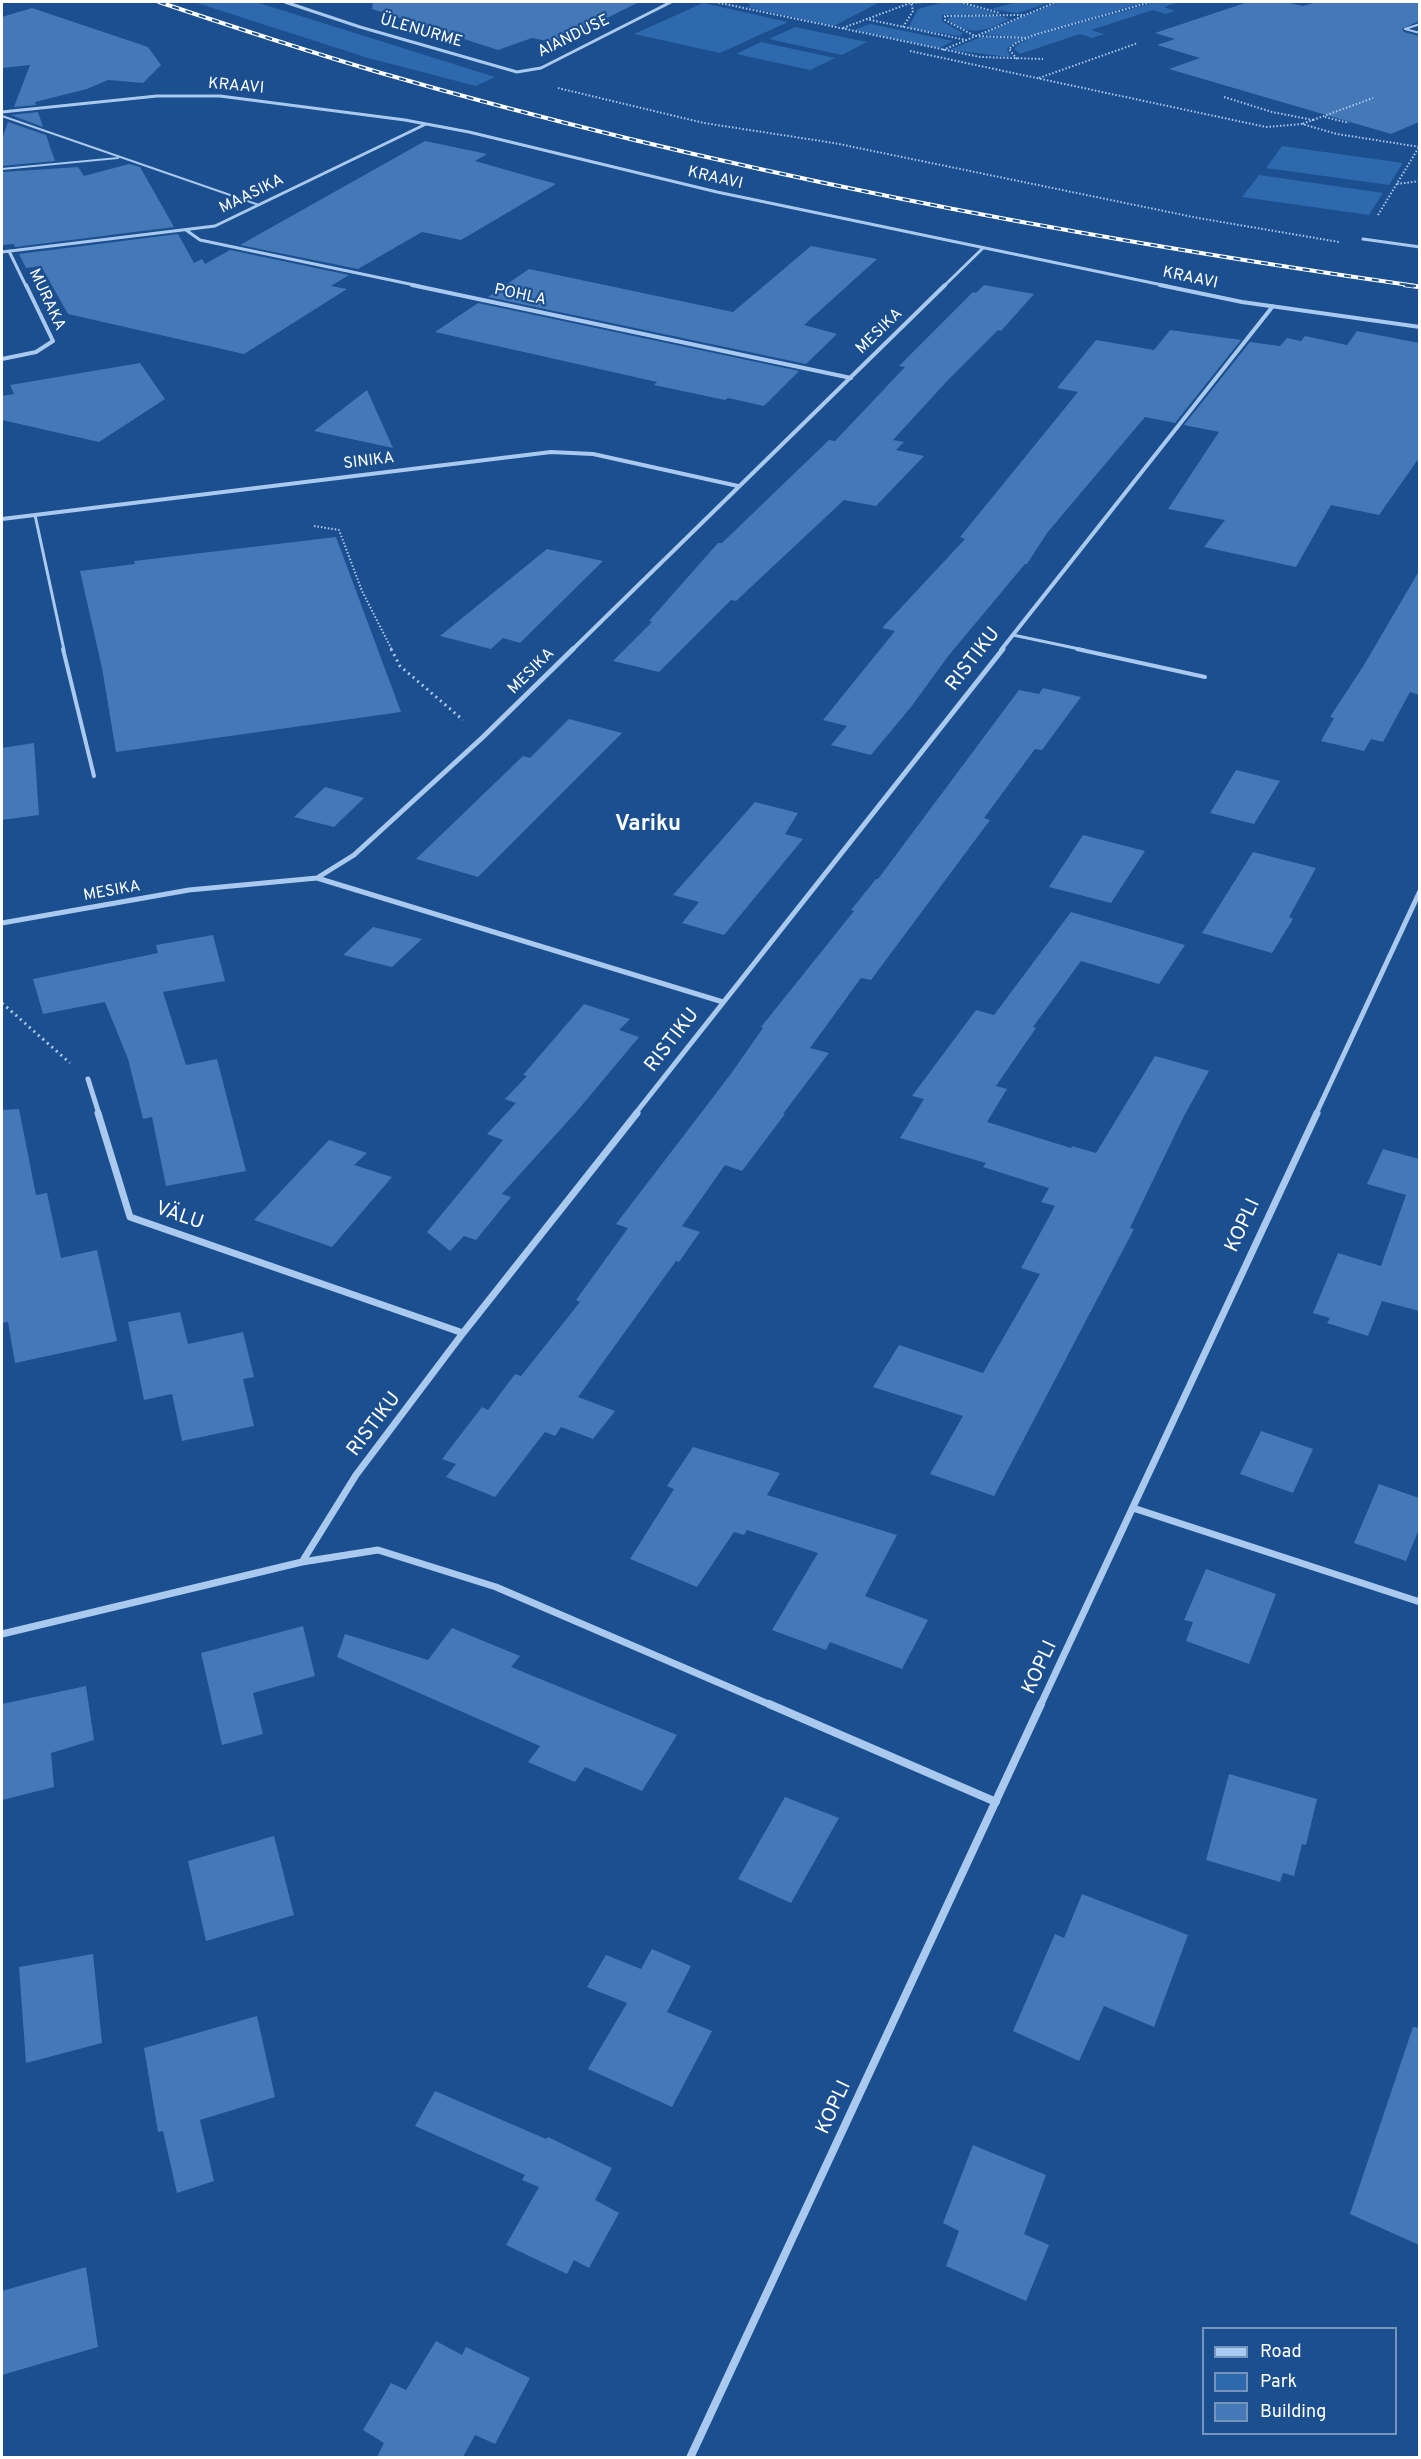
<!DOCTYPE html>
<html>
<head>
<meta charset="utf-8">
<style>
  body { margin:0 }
  #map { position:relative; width:1421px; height:2459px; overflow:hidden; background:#1b4f8f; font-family:Overpass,sans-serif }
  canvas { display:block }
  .frame { position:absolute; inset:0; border:3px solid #fff; pointer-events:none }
  .legend { position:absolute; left:1202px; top:2327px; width:195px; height:108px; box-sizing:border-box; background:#1b4f8f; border:2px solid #7695bc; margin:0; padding:8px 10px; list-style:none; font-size:18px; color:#fff }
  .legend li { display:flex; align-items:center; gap:12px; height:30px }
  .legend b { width:30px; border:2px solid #7695bc }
</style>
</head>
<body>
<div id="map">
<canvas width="1421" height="2459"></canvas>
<div class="frame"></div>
<ul class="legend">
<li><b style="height:8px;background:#a9c9ee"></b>Road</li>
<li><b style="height:16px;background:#2e69ad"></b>Park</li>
<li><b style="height:16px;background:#4478b7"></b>Building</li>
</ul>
</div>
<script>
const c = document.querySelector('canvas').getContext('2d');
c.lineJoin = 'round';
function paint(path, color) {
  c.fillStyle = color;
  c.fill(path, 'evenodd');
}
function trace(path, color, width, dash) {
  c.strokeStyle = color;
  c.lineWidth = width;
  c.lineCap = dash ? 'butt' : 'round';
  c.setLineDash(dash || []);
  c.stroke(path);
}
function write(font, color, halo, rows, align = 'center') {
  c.font = font + ' Overpass,sans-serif';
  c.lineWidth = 4.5;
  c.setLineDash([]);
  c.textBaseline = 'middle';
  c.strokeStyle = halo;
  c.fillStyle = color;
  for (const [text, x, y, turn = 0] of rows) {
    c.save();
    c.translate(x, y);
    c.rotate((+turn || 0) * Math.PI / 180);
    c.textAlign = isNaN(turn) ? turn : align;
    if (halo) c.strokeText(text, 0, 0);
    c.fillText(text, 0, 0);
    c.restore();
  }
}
paint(new Path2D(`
  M194,2H256L495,77L476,86L368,58Z
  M745,2H880L834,26L747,7L751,5Z
  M944,2H957L997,14L942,15V21L963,33L960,36L908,28L918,9Z
  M1017,2H1052L1017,13L991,9Z
  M1059,2H1146L1024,38L982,34Z
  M1157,2H1179L1164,7L1175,11L1165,14L1153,10L1091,30L1104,34L1092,38L1080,34L1020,54L1014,49L1017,45L1033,36Z
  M703,3L788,22L720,53L634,34Z
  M954,16H999L1010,19C983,31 973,38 947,19Z
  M870,24L953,41L939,48L854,30Z
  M795,27L867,42L842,55L769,39Z
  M981,37L1022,39L1007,48L1010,57L949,50Z
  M761,42L835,58L810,70L736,54Z
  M1282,146L1403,163L1389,185L1266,168Z
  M1259,175L1383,193L1369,215L1242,197Z`), '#2e69ad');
paint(new Path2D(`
  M373,2H639L557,43L532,38L498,50L372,9Z
  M1248,2H1285L1303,6L1317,2H1419V21L1402,29L1404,32L1419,36V122L1391,134L1169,69L1200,58L1157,45L1175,39L1155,33Z
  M32,8L148,47L161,65L143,83L108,80L87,89L35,102L36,105L14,107L30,65L2,68V17Z
  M38,112L43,127L11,115Z
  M8,122L46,135L55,161L2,166V139Z
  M425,141L487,154L475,161L556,184L461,240L422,232L358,269L240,245Z
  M129,164L140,167L174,227L15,247L14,244L2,245V172L78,167L84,176Z
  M178,234L194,263L202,259L205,264L230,250L349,275L331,286L347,289L244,354L68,314L41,266L26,268L19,254Z
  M811,246L877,259L804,325L837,334L806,364L488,297L529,269L733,312Z
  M984,285L1034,294L1001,331L998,330L948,380L893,440L904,442L896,450L924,456L876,506L844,500L736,601L731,600L659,672L613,661L652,622L649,621L718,543H722L829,440L835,441L905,367L899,366L973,292L976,293Z
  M478,303L799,371L764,406L728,398L725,400L654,385L657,382L435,332Z
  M1170,330L1241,340L1175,423L1145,417L1047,533L1027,564H1025L949,655L911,707L871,755L831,745L847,726L823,720L895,631L882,628L965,539L960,537L1078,392L1057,388L1096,340L1154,350Z
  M1357,331L1419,343V458L1379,515L1331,505L1296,567L1204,547L1225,520L1168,509L1219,432L1184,425L1250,342L1280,346L1287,338L1301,341L1305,336L1347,345Z
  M140,363L165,399L99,442L2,420V396L14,394L10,385Z
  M367,390L393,448L314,431Z
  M336,537L401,712L116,752L102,668L80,571L135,564L134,561Z
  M547,549L603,561L520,643L503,638L491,649L440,636Z
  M1419,571V695L1410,692L1383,742L1371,739L1364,751L1321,741L1334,718L1330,717L1364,665Z
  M1043,688L1081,697L1042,750L1035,749L984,818L990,820L871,980L861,978L810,1048L829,1053L783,1114H785L742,1171L725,1165L682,1226L700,1232L679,1262L676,1261L578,1397L615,1411L593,1439L561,1427L555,1436L545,1432L495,1497L446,1477L456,1464L442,1459L482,1407L488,1410L515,1374L521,1376L580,1302L576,1300L628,1228L616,1224L730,1075L763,1028L761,1027L854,911L851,910L876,879H878L1019,690L1039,694Z
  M569,719L622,733L478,877L416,859L523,756L530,758Z
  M34,743L39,815L2,820V748Z
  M1236,770L1280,781L1254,824L1210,813Z
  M325,787L364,798L334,827L294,817Z
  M755,802L798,813L785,834L803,839L724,935L682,923L699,902L673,895Z
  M1083,835L1145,851L1111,903L1049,887Z
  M1253,852L1316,868L1289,917L1293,919L1272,953L1202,933Z
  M1071,912L1185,945L1159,984L1081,961L1033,1027L1036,1028L996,1086L1007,1089L987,1122L1071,1148L1072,1146L1096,1153L1155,1056L1209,1071L1184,1116L1130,1228L1134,1229L994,1496L930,1474L963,1416L873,1387L899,1345L983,1373L1040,1274L1021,1268L1055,1206L1041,1202L1049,1188L983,1167L986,1163L900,1138L924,1099L912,1096L976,1010L994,1015Z
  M373,927L422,939L392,967L343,955Z
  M213,935L225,981L163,992L186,1065L217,1059L246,1171L166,1186L152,1117L143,1119L128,1059L105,1002L43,1014L33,979L158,953L156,945Z
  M584,1004L630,1019L619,1030L639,1037L578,1110L502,1194L511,1197L476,1240L464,1236L450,1251L427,1232L503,1140L487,1134L516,1103L505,1099L527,1076L523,1075Z
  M19,1109L36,1195L47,1193L61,1258L97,1250L117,1341L15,1363L8,1322L2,1323V1110Z
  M329,1140L367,1153L354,1165L392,1177L332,1247L254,1220Z
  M1383,1149L1419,1159V1311L1382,1301L1368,1336L1327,1323L1330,1318L1313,1313L1338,1253L1381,1266L1406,1195L1367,1184Z
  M180,1312L188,1344L243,1332L254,1377L243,1379L254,1426L182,1441L172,1394L144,1400L128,1322Z
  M1261,1431L1313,1449L1293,1493L1240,1474Z
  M693,1447L780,1473L767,1495L897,1535L865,1596L928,1620L902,1669L830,1642L826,1650L772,1630L818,1553L747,1530L744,1535L734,1532L697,1587L630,1559L674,1489L667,1486Z
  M1379,1484L1419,1498V1529L1406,1561L1354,1543Z
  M1206,1569L1276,1594L1249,1664L1186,1641L1193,1622L1184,1620Z
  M303,1626L315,1676L253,1693L263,1734L222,1745L201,1653Z
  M452,1628L520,1656L511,1667L677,1735L642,1791L585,1767L575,1782L528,1762L540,1746L337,1657L345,1634L428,1660Z
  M86,1686L94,1740L51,1753L54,1787L2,1800V1704Z
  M1229,1774L1317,1799L1306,1845L1302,1844L1294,1876L1283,1873L1280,1882L1206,1860Z
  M785,1797L839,1818L791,1903L738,1879Z
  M274,1836L294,1915L206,1941L188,1861Z
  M1082,1894L1188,1935L1154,2027L1104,2006L1079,2061L1013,2031L1055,1934L1064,1938Z
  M652,1949L691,1966L667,2012L712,2031L672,2107L588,2069L627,2003L587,1987L606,1955L641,1969Z
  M93,1954L102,2043L26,2063L19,1967Z
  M257,2016L275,2097L200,2120L214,2181L177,2193L163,2131L158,2132L144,2048Z
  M1413,2027L1419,2028V2245L1350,2214Z
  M435,2091L546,2139L548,2137L612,2168L595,2200L619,2213L589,2268L574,2260L567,2274L506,2245L539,2187L522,2180L525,2175L415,2126Z
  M973,2145L1046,2175L1024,2234L1049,2245L1026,2301L946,2266L959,2231L943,2223Z
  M86,2267L98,2347L2,2375V2291Z
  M436,2341L462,2355L466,2347L530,2378L495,2444L475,2435L463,2457H377L384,2443L363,2430L391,2383L406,2390Z`), '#4478b7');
trace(new Path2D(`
  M715,2L980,57L1043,59
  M960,2L1000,13
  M1022,15L945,16V20L975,36L1027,38
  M866,19L966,40
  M903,27L913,11L911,2
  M843,28L910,3L923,2
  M943,50L1056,2
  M910,51L1266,127L1302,124L1337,134L1420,147
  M1017,59L1009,49L1016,43L1034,35L1151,2
  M1039,78L1138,43
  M558,88L704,123L834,143L1198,218L1339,242
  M1224,97L1272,112L1313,120L1302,124
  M1325,117L1349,123
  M1313,120L1373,98
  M1397,184L1420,181
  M1378,215L1419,147
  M314,526L339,530L362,591L392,650`), '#a9c9ee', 2, [1.5, 2]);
trace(new Path2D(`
  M391,649L400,666L463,720
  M2,1003L70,1063`), '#a9c9ee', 3, [2, 4]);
trace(new Path2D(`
  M1420,24L1405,29L1420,33
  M2,116L259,205
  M2,169L118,158`), '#a9c9ee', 2);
trace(new Path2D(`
  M35,515L64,650
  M1013,635L1084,650`), '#a9c9ee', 3);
trace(new Path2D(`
  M63,649L94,776
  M1077,649L1205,677`), '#a9c9ee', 4);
trace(new Path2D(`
  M285,2L360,27L517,72L541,68L671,2
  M2,112L157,96H220L405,120L469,132L717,192L1167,286
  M186,230L200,240L419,286
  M1363,239L1420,247
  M9,251L26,286
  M2,252L215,226L426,124
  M944,286L983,248`), '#a9c9ee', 3);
trace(new Path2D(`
  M412,285L851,378
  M1160,285L1242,302L1420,327
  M2,359L36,352L53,341L26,285
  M2,519L551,452L593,454L738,486
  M572,650L945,285
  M1001,650L1273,306`), '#a9c9ee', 4);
trace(new Path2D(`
  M317,878L723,1002
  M2,923L189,890L317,878L354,855L483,737L573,649
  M88,1079L99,1114
  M635,1114L1003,649
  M1316,1114L1420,891`), '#a9c9ee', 5);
trace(new Path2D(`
  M98,1113L130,1217L463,1333
  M1133,1508L1420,1602
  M302,1562L378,1550L496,1587L773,1706
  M2,1634L302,1562L356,1475L463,1333L637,1113
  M1040,1706L1317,1113`), '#a9c9ee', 7);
trace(new Path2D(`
  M769,1704L996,1802
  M690,2458L1041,1704`), '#a9c9ee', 8);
const railFar1 = new Path2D(`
  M159,2C233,27 307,51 381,73C720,171 1067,236 1416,286`);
const rail = new Path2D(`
  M1405,285L1420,287`);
trace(railFar1, '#fff', 4);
trace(rail, '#fff', 4.5);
trace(railFar1, '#1b4f8f', 2, [7]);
trace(rail, '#1b4f8f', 3, [9]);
write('16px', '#fff', '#1b4f8f', [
  ["ÜLENURME",421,32,16],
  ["AIANDUSE",574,37,-26],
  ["KRAAVI",236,87,5],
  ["KRAAVI",715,179,13],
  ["MAASIKA",252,195,-26],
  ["KRAAVI",1190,279,12],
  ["POHLA",520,296,12],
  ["MURAKA",46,300,65],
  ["MESIKA",880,332,-44],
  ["SINIKA",369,462,-7],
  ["MESIKA",532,672,-45],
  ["MESIKA",112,892,-10]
]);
write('20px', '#fff', '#1b4f8f', [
  ["RISTIKU",974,660,-52],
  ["RISTIKU",673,1041,-52],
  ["VÄLU",179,1217,19],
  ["KOPLI",1244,1226,-65],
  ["RISTIKU",375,1425,-53],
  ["KOPLI",1041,1668,-65],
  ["KOPLI",835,2108,-65]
]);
write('bold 22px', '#fff', '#1b4f8f', [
  ["Variku",648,826]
]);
</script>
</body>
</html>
